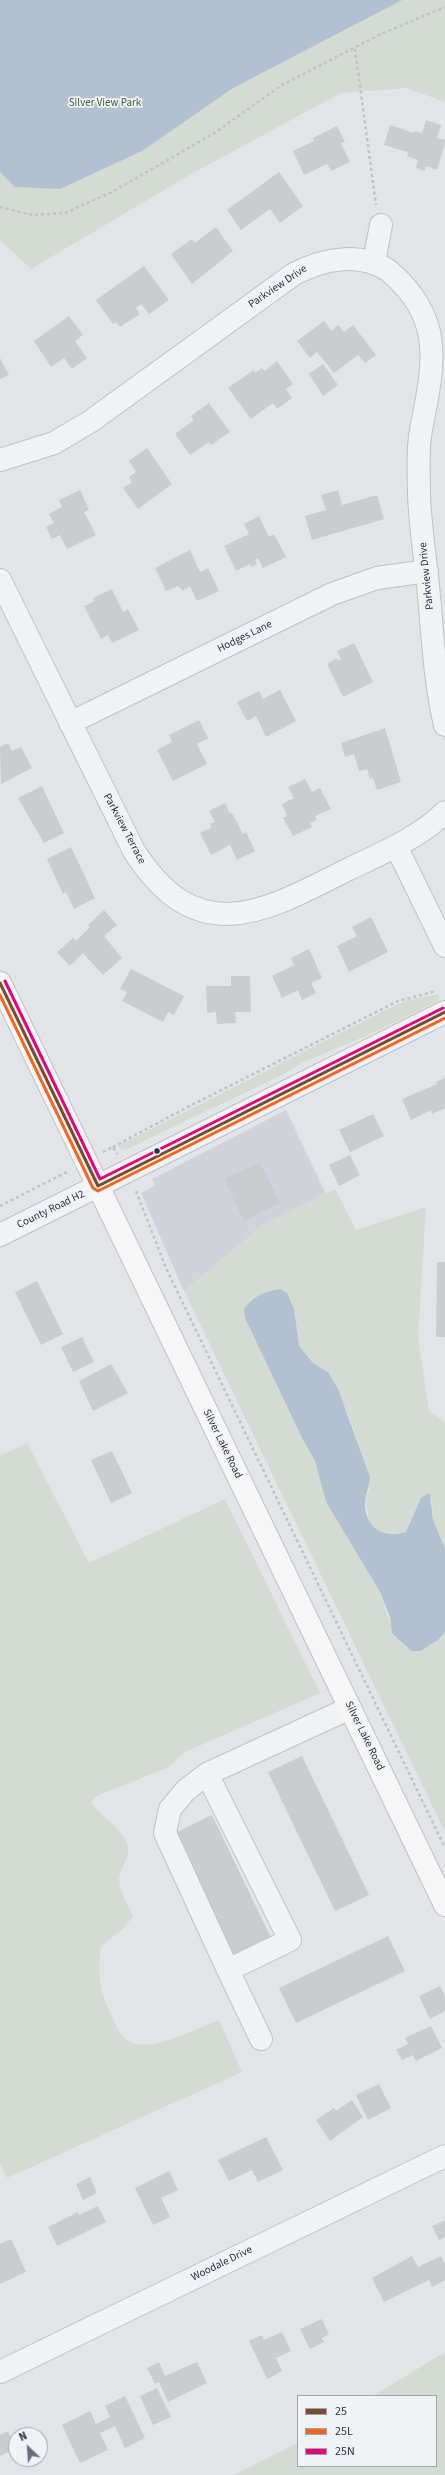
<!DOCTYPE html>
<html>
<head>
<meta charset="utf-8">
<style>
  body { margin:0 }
  #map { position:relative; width:445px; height:2475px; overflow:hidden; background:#e2e4e7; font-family:"Source Sans 3",sans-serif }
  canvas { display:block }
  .legend { position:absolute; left:297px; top:2395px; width:140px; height:72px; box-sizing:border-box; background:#f0f3f6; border:1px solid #a0a6ad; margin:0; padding:5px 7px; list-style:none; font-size:12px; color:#293240 }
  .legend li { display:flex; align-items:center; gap:8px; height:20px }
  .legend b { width:20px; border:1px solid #a0a6ad }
  .north { position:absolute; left:8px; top:2427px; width:40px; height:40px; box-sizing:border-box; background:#f0f3f6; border:1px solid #a0a6ad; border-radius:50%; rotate:335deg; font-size:11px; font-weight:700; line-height:16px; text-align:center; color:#293240 }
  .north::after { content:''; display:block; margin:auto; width:14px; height:18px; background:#6a707a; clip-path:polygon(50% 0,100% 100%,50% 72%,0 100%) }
</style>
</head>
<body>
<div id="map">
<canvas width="445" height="2475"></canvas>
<ul class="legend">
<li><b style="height:5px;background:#7a4b2a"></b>25</li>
<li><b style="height:5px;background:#f26522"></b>25L</li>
<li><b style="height:5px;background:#e5007d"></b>25N</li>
</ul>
<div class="north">N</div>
</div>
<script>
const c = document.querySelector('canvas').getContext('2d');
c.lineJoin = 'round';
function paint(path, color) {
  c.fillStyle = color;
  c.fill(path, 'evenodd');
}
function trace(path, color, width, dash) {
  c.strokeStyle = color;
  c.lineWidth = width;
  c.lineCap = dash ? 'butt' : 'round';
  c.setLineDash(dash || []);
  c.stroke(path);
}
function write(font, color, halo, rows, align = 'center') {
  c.font = font + ' "Source Sans 3",sans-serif';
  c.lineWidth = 3.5;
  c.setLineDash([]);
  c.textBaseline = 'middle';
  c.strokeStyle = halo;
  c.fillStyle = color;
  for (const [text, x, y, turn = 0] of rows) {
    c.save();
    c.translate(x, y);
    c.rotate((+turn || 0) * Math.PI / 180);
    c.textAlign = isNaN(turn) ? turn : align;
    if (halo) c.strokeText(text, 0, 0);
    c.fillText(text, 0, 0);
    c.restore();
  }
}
paint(new Path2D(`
  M286,1110L326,1194L264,1224L184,1291L141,1193L155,1185L152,1179Z`), '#d0d4da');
paint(new Path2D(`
  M0,0H445V102L406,88L341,93L191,174L31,269L0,240Z
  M438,994L440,997L437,1001C394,1025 349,1043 304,1062C297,1065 291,1070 284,1074C233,1099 181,1122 130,1148L121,1150L118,1146L390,1008L408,1000Z
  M335,1189L356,1230L426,1207L418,1337L429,1411L445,1422V1548L433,1520L432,1499L421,1498L406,1532L396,1536L387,1535L379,1532L370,1524L365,1500L369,1490L370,1477L350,1419L328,1372L313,1363L299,1346L297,1333L271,1290L249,1301L245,1318L302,1438L315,1461L326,1502L380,1592L390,1623L406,1648L412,1651C425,1651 436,1643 445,1632V1832L184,1291L264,1224Z
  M27,1443L89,1563L225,1499L320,1693L185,1752L167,1768L97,1796L91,1802C101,1818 123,1827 128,1847C130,1858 120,1867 119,1879C119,1891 128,1905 133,1916L122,1930L101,1946C97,1970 99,1991 110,2012C114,2021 120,2037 130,2042C152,2053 198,2028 219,2020L242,2072L7,2178L0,2163V1456Z
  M445,2352V2475H234L298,2443V2466H436V2396H373Z`), '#d3dbd3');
paint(new Path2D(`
  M0,0H402L233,88L142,151L60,189L15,187L0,172Z
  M280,1289L287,1293L294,1309L299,1346L313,1363L328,1372L338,1389L370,1477C370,1485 365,1496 365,1502C364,1526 383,1540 406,1532L421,1498L427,1494H430L433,1520L445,1548V1632L438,1640L421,1651H411L392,1633L390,1617L380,1592L326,1502L315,1461L302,1438L245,1318L244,1309C252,1297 265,1291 280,1289Z`), '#b1c1d1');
paint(new Path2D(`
  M426,120L441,125L437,138L445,140V143L437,170L426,166L425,171L416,168L418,160L407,156L408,152L384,145L390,125L414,133L415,131L422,133Z
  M337,126L345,142L341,143L350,162L331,171L327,164L304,175L293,151L314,141L313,138Z
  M279,172L303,206L280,223L270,209L241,230L227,210Z
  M216,227L233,251L192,284L171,254L192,239L195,243Z
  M144,266L169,300L149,314L141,304L136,308L140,314L120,327L116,322L113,324L96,300Z
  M69,316L83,335L75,341L87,358L72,369L64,358L51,367L34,341Z
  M324,321L332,331L338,325L344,332L353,325L376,355L365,363L358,355L334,373L317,352L310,358L297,341Z
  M0,358L9,375L0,379Z
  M277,361L293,384L286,389L292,398L277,409L273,403L251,419L228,388L254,370L255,373L262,368L265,371Z
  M323,364L338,385L323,396L309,374Z
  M209,403L230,432L211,445L209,442L190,455L175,434L194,420L191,416Z
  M147,448L172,484L138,509L123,488L132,482L129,477L136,472L129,461Z
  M80,490L89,510L84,512L96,535L67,549L60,535L52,539L46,527L54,523L49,514L62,507L59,500Z
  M338,490L342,505L377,495L384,519L312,540L305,516L326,510L321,495Z
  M259,516L269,537L274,534L286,557L263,568L258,558L255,560L257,564L251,567L250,564L236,571L224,546L249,534L244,524Z
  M190,550L200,572L208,568L219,591L197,601L190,586L183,591L178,586L166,591L155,568Z
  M112,589L123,612L128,609L139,630L112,643L108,635L101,639L84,606L95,601L93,598Z
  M354,643L373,682L343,697L327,664L337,658L338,661L341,659L337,651Z
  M280,690L296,721L266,737L256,716L247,721L237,702L259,691L263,699Z
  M199,720L208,738L197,744L207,764L173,781L157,750L172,742L169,735Z
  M385,728L401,782L377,790L373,778L370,779L367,769L359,771L354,754L345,757L341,743Z
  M8,743L12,751L21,747L32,768L1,784L0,747Z
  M305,779L312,792L320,788L331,809L315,816L317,820L310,823L312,827L293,836L283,818L287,816L282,804L294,798L288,787Z
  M42,786L64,833L44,843L18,798Z
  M225,803L230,814L232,813L243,834L246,832L255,851L237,860L230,845L211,855L200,833L211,828L210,824L215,822L209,811Z
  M71,847L95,898L74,909L66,892L63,894L47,859Z
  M104,910L117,925L104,936L122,958L103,975L83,953L70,966L57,952L73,938L76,941L90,927L88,925Z
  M371,917L388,952L349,972L337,946L357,936L352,927Z
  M309,949L322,978L311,983L316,993L302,1000L298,990L282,998L272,976L294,965L291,958Z
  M131,969L184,996L174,1015L168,1012L163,1022L122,1001L127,992L120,989Z
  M231,976H250L251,1012H235L236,1023L217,1024L216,1012L207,1013L206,986H231Z
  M445,1078V1108L432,1114L431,1110L411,1120L402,1099L437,1084L436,1082Z
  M373,1114L384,1136L350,1152L339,1130Z
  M350,1155L360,1175L339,1186L329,1165Z
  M260,1162L280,1203L244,1221L224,1179Z
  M437,1262H445V1337H436Z
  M37,1281L63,1334L41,1345L15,1292Z
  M82,1337L94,1362L73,1372L61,1347Z
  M111,1364L128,1393L93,1411L79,1381Z
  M112,1451L132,1493L111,1503L91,1460Z
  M302,1756L369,1895L335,1911L268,1772Z
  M212,1815L271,1938L234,1955L175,1833Z
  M388,1936L405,1971L296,2023L279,1988Z
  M440,1986L445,1996V2011L430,2019L419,1996Z
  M431,2026L442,2048L416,2061L413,2055L402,2060L396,2050L408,2044L405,2038Z
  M379,2084L391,2108L368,2120L356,2095Z
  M352,2100L363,2117L330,2141L316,2120L334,2108L336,2111Z
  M266,2137L283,2170L258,2182L252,2170L229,2181L218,2160Z
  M169,2171L178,2190L161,2198L170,2217L153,2225L135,2188Z
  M90,2177L97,2193L83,2200L76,2184Z
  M98,2206L106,2222L57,2246L48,2227L78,2212L79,2215Z
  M445,2220V2237L439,2240L432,2226Z
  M11,2239L26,2272L0,2284V2244Z
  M412,2256L418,2267L441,2256L445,2265V2280L432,2287L429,2280L384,2302L372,2278Z
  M322,2319L329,2334L322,2338L324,2342L310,2349L300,2329Z
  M282,2332L291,2351L276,2358L282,2371L267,2379L249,2341L262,2335L264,2340Z
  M159,2362L165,2376L197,2362L207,2383L168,2402L159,2382L155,2384L147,2368Z
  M157,2388L171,2417L153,2425L140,2396Z
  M125,2396L145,2438L125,2448L115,2426L100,2433L108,2450L80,2463L62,2425L90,2411L96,2424L110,2417L105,2406Z
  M8,2431L16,2449L0,2456V2435Z`), '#cbcccf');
const minor = new Path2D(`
  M374,262L381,225
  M0,460L54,443L91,421L294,274C323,259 360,251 389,271C445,319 434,363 421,430C417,450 419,474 419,494C420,527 426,562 429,596C433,639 435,683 445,725
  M0,580L134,851C198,951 264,912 349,869C382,853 419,838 445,812
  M70,723L332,594L377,578L427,571
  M396,846L445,946
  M0,1235L445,1012
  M207,1774L290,1940L228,1970L165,1833L170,1809L186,1790L207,1774L350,1708
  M228,1970L261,2039
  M0,2372L445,2156`);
const major = new Path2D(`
  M0,983L445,1905`);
trace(minor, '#c0c2c5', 24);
trace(major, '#bec1c5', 24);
trace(new Path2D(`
  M355,49L376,205
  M0,207L33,215L65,213L112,192L213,134L282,85L381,34L445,7
  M113,1147L184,1109L398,1001L436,991
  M103,1152L113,1147L117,1154
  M136,1191L166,1268L445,1848
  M0,1206L69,1171`), '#c1c3c7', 2.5, [3, 3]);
trace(minor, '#f1f2f4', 22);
trace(major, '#f6f6f6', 22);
trace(new Path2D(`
  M0,983L98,1186L445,1012`), '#7a4b2a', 3);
trace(new Path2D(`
  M0,995L93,1188L98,1191L445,1018`), '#f26522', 3);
trace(new Path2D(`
  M5,981L100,1179L443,1008`), '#e5007d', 3);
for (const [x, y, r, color] of [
  [157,1151,3.5,"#293240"]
]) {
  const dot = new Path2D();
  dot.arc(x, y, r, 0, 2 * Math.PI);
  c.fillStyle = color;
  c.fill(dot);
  trace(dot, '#f0f3f6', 1.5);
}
write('11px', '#3e5c37', '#f0f3f6', [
  ["Silver View Park",105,104]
]);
write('11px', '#293240', '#f0f3f6', [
  ["Parkview Drive",278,287,-34],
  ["Parkview Drive",427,576,-96],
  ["Hodges Lane",245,637,-26],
  ["Parkview Terrace",124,829,62],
  ["County Road H2",51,1210,-26],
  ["Silver Lake Road",222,1444,64],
  ["Silver Lake Road",364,1736,64],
  ["Woodale Drive",222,2264,-26]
]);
</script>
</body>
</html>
